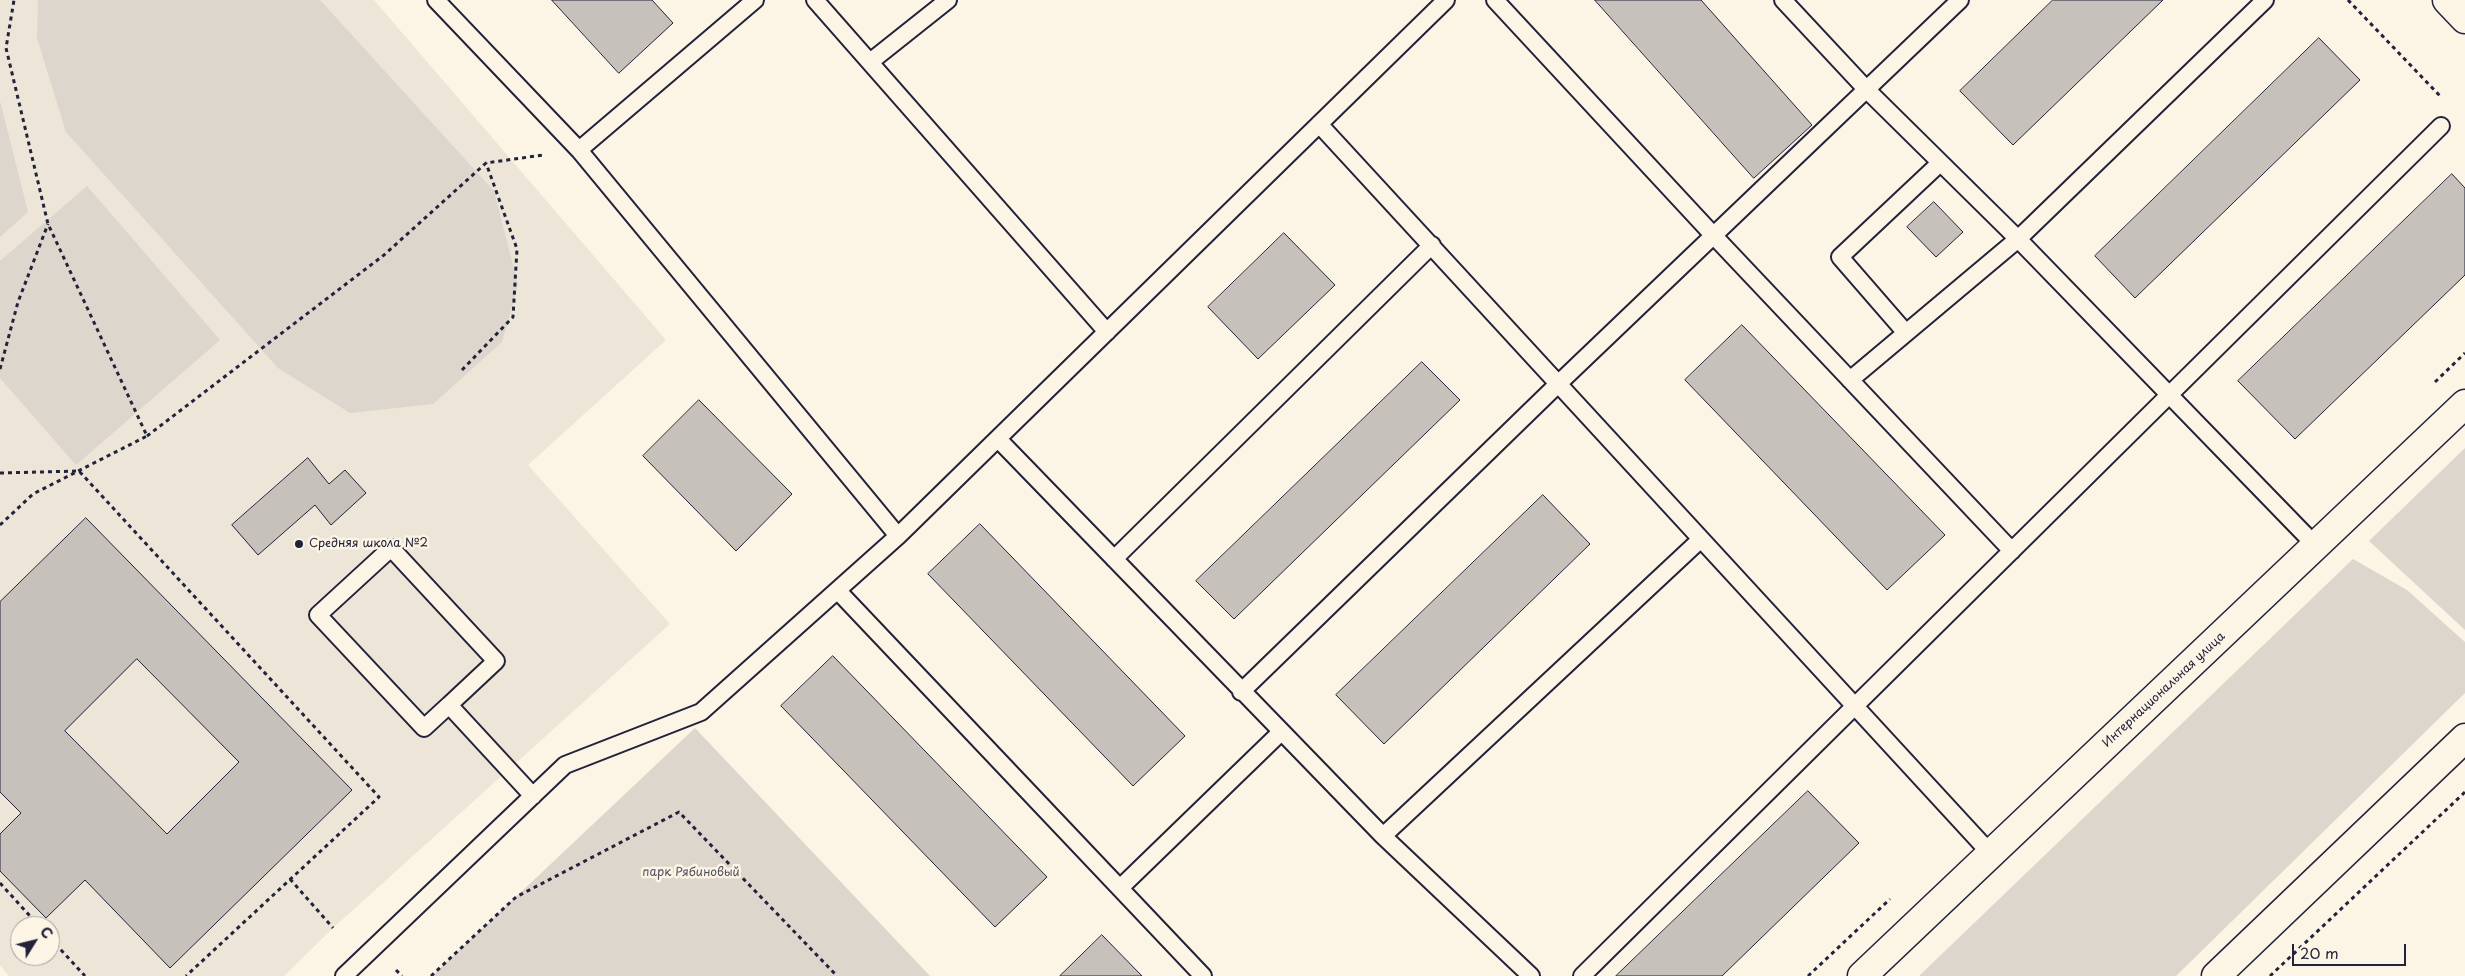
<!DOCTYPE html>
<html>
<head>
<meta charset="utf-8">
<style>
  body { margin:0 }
  #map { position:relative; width:2465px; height:976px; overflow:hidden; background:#fcf5e5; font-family:"Playpen Sans",sans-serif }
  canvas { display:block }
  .north { position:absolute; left:10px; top:916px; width:50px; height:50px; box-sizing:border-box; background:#fcf5e5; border:1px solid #a5a1a1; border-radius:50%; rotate:54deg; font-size:14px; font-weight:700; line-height:20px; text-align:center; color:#22223b }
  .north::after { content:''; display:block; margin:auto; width:18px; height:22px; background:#22223b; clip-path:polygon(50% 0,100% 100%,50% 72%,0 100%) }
  .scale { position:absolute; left:2292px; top:944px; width:114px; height:22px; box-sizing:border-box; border:2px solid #22223b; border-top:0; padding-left:6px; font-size:15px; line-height:18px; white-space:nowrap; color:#22223b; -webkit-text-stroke:4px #fcf5e5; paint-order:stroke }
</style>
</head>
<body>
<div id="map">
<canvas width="2465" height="976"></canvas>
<div class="north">С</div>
<div class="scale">20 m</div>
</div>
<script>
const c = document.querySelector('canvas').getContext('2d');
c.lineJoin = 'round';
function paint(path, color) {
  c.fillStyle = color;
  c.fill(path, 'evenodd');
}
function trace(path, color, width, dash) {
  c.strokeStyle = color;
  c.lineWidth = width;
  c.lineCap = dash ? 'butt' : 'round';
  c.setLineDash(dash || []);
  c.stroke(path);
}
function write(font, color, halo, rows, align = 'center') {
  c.font = font + ' "Playpen Sans",sans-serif';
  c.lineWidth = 5;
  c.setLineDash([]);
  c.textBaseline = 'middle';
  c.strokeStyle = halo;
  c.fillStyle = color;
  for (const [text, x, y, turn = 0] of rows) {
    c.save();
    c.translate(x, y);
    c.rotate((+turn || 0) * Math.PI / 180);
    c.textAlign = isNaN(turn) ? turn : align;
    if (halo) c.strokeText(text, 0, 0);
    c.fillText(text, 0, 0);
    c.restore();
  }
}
paint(new Path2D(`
  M0,0H374L666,340L528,465L670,624L333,928L284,976H9L0,965ZM20,926H50V956H20Z`), '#ece5d8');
paint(new Path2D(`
  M38,0H320L494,191L518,285L502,342L433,404L350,413L278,368L66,132L37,38Z
  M0,101L28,212L0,237Z
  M87,186L220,340L76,465L0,378V261Z
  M2465,448V630L2369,541Z
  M2353,559L2407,590L2465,642V693L2176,976H1919Z
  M695,728L930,976H432Z`), '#dcd6cc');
const building = new Path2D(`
  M552,0H652L673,23L619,73Z
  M1595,0H1701L1812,125L1754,178Z
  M2053,0H2163L2013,145L1960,91Z
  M2319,38L2360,80L2135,298L2095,256Z
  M2452,174L2465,188V275L2295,439L2238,381Z
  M1934,202L1963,232L1936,257L1907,227Z
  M1284,233L1335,285L1258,359L1208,307Z
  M1742,325L1945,535L1887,590L1685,380Z
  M1422,362L1460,400L1234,619L1196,581Z
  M699,400L792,494L736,551L643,456Z
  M308,458L329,484L345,470L366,493L331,525L315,505L258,555L232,525Z
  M1543,495L1590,544L1384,744L1336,695Z
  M86,518L352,790L170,968L85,880L46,918L0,871V834L21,813L0,792V602ZM137,659L239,762L167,834L65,731Z
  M980,524L1185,736L1133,786L928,574Z
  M833,656L1047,877L995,927L781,706Z
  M1808,791L1859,843L1722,976H1616Z
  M1102,935L1142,976H1060Z`);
paint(building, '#c6c1bb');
trace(building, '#22223b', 1);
const lane = new Path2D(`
  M436,0L579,150L898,536
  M815,0L1107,332
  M1495,0L1714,236L2012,551
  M1783,0L1867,90L2018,239L2316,546
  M870,62L948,0
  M1319,124L1991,854
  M579,150L755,0
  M1906,333L1840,257L1940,163
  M1850,380L2018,239L2265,0
  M998,439L1383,836L1531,976
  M1114,559L1432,245
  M838,591L1203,976
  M1241,692L1558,384L1960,0
  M449,705L424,728L318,615L391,548L496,661L449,705L533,796
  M1383,836L1701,539
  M1120,888L1281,732
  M344,976L565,765L701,712L898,536L1446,0
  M1582,976L2441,126`);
const secondary = new Path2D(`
  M2447,0L2465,19
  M1862,976L2465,404
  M2216,976L2465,738`);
trace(lane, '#22223b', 20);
trace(secondary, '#22223b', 31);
trace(new Path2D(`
  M2348,0L2441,97
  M0,369L18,302L48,224
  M462,370L513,317L517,249L486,163
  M2435,382L2465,353
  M147,436L384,255L486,163L543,155
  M0,473L79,471L379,797L186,976
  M0,525L33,494L147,436L48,224L6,48L14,0
  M290,879L333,928
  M0,883L39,926
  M50,938L85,976
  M396,970L402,976
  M431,976L516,897L679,812L837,976
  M1808,976L1890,899
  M2270,976L2465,792`), '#22223b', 3, [4, 4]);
trace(lane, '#fcf5e5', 16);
trace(secondary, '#fcf5e5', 28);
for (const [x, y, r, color] of [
  [299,544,5,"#22223b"]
]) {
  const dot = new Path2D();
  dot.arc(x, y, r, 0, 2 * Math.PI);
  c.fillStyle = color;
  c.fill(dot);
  trace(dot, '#fcf5e5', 2);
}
write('12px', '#22223b', '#fcf5e5', [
  ["Средняя школа №2",309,544]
], 'left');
write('12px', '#22223b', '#fcf5e5', [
  ["Интернациональная улица",2164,690,-43]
]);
write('12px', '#504f5f', '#fcf5e5', [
  ["парк Рябиновый",691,873]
]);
</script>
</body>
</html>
